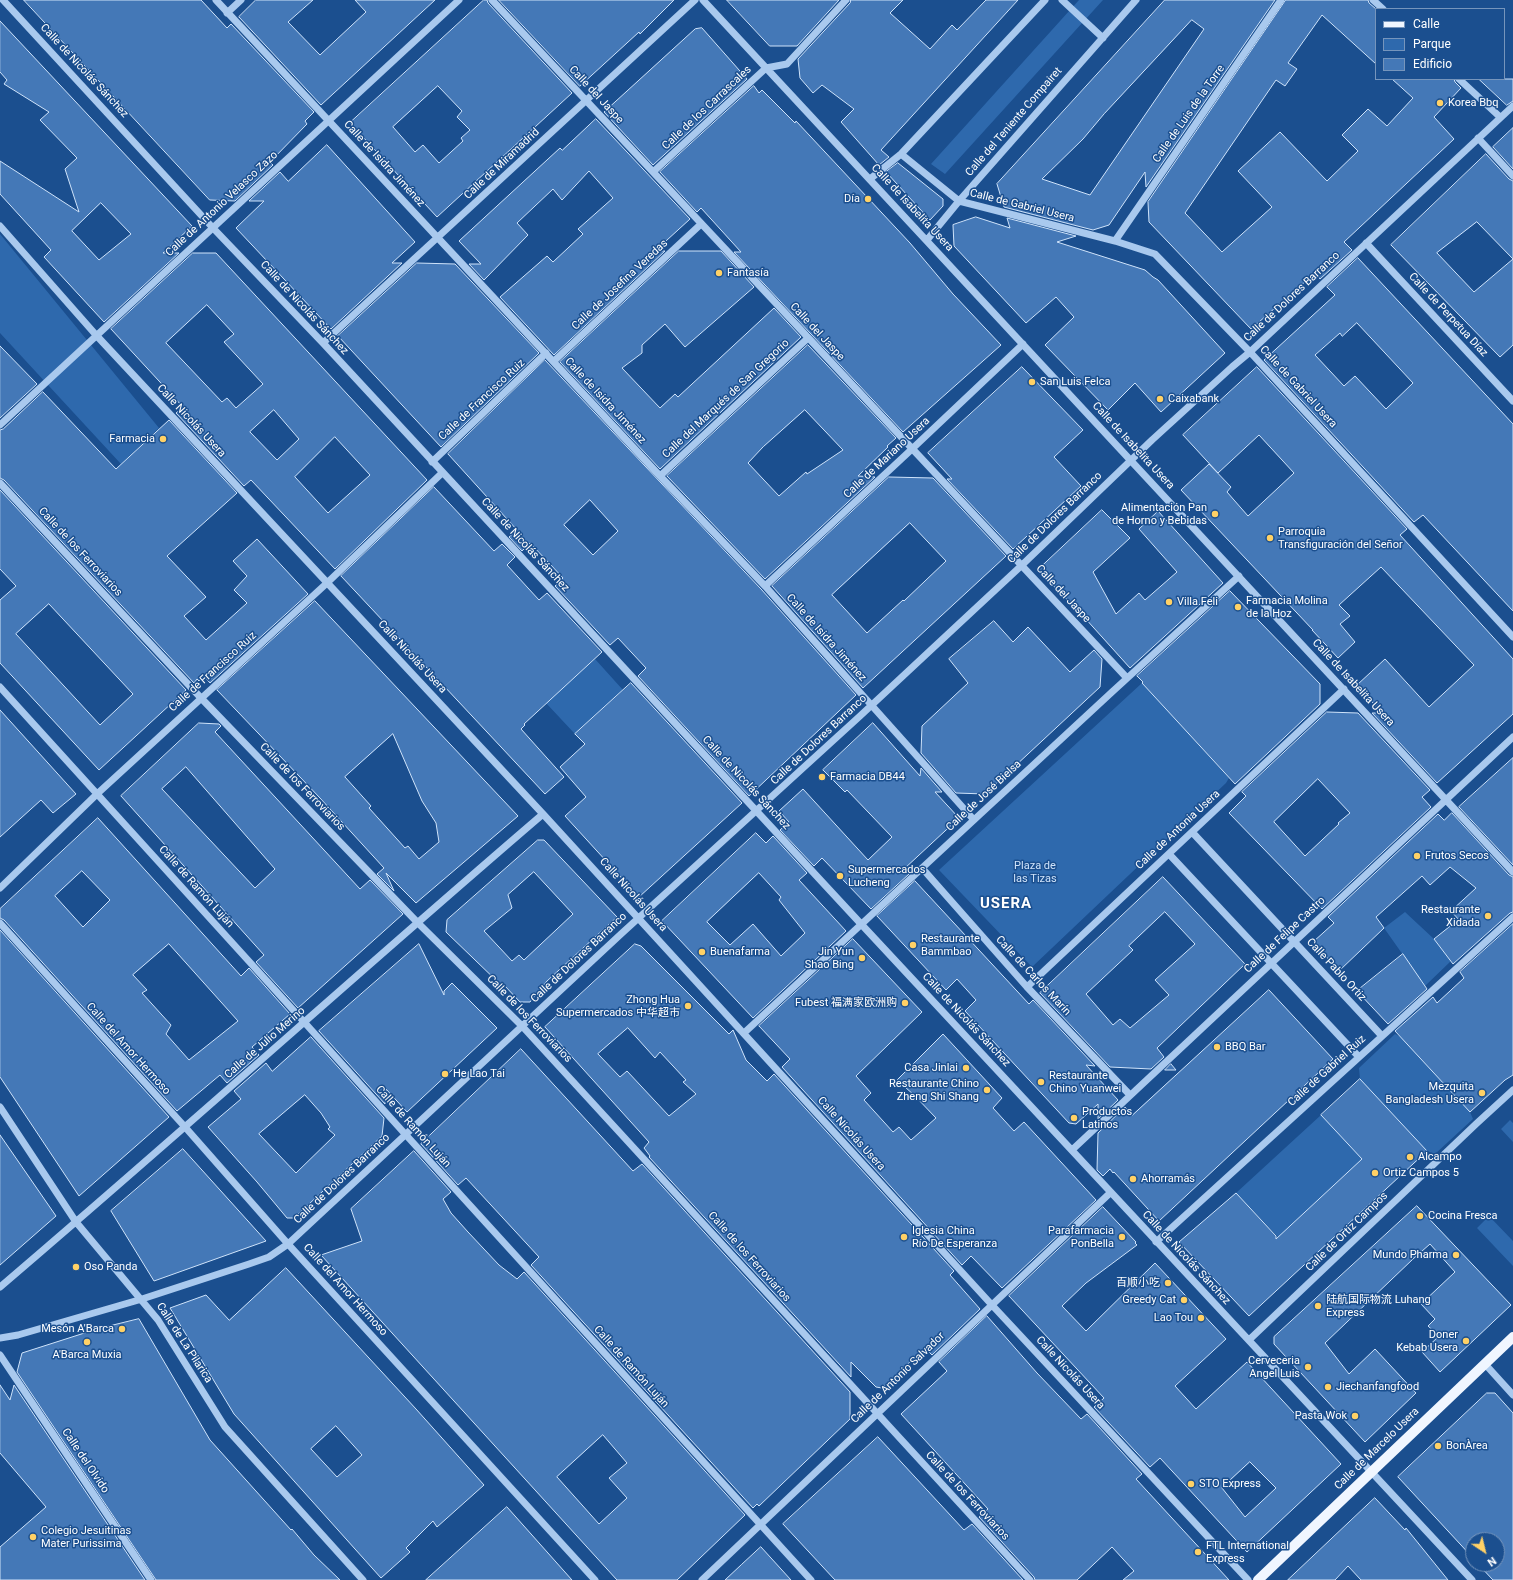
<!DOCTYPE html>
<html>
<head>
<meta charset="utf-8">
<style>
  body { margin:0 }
  #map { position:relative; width:1513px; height:1580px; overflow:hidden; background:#1b4f8f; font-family:Roboto,sans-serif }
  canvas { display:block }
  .legend { position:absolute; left:1375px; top:8px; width:130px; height:72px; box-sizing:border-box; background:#1b4f8f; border:1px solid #7695bc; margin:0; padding:5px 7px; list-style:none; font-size:12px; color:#fff }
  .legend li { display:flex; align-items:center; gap:8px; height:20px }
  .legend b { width:20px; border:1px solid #7695bc }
  .north { position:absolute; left:1465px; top:1532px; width:40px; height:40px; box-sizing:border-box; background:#1b4f8f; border:1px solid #7695bc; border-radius:50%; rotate:145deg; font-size:11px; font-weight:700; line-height:16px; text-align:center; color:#fff }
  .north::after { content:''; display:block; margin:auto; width:14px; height:18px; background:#ffd166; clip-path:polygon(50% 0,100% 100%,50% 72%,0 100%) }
</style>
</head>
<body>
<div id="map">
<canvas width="1513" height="1580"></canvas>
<ul class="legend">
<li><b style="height:5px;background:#f0f6ff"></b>Calle</li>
<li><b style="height:11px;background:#2e69ad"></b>Parque</li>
<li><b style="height:11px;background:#4478b7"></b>Edificio</li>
</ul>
<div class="north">N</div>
</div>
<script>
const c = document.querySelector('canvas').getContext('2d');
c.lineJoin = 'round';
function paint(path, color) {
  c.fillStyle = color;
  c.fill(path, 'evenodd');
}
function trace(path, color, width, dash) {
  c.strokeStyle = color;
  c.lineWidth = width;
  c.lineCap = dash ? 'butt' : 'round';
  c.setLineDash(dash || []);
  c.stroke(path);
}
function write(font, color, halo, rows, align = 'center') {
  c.font = font + ' Roboto,"Noto Sans SC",sans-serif';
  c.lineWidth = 3;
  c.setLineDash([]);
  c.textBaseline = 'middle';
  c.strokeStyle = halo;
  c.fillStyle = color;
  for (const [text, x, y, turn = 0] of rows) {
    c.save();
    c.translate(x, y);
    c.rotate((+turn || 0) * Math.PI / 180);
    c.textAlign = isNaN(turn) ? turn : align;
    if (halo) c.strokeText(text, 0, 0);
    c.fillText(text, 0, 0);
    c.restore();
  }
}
paint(new Path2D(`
  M1079,0H1103L945,174L931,164Z
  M0,234L159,428L121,464L0,333Z
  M595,659L623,690L575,734L546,703Z
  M1142,683L1229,778L1226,783L1032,967L939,870Z
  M1405,912L1434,939L1451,961L1425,986L1384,928Z
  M1395,1034L1401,1037L1470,1112L1473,1119L1435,1154L1427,1151L1360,1079L1359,1068Z
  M1321,1115L1362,1159L1278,1237L1236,1193Z
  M1510,1120L1513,1123V1142L1501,1129Z
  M1489,1216L1513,1241V1266L1477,1228Z`), '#2e69ad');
const building = new Path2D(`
  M24,0H201L227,28L231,24L314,112L305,121L307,124L270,162L273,165L235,201L210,200Z
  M256,0H313L288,22L320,55L366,12L355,0H435L321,105L239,17Z
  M484,0H487L488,3L572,93L437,217L350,123ZM438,86L462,111L457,117L470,130L461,138L463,141L439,163L423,145L415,152L393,127Z
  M499,0H674L640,34L639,32L580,86Z
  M727,0H839L797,46H770Z
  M851,0H903L890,13L930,49L952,25L957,30L986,0H1018L881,150L889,157L879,165L841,122L854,109L822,85L813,93L800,78L798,59L850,3Z
  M1165,0H1275L1146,187L1145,172L1109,225L1093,230L1004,207L997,184ZM1192,20L1204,29L1090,195L1042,179L1083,139L1104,114Z
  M1286,0H1368L1369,3L1376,9V64L1322,15L1288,63L1297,69L1285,86L1276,80L1185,213L1222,252L1272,207L1238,171L1280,132L1327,181L1358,151L1342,135L1368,109L1387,126L1413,98L1392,79H1454L1455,82L1461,88L1434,117L1454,139L1344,242L1352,250L1320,279L1315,273L1251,329L1149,222L1148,202Z
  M0,21L192,226L163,253H179L104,322L44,257L51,250L0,194V161L79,212L65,169L77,158L40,120L49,112L4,84L7,80L0,72ZM101,203L131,234L99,260L72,231Z
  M702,28L747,79L653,165L604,112L695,29Z
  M1479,79H1513V101L1507,105Z
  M754,86L759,93L762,90L795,123L796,121L910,243L953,294L1001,345L903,432L734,252H741L701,208L697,212L660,172Z
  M596,119L690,219L655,251H665L554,355L500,297L547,256L553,262L583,234L578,229L613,198L589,171L562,200L553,189L517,223L528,235L484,280L469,264H481L459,241L560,148L562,150Z
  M1513,128V169L1493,147Z
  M327,145L415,242L392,263H402L331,329L236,228L264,201H249L280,172L288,181Z
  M1486,154L1509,179L1513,181V345L1500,357L1391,245ZM1477,222L1513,259L1474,292L1437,253Z
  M898,163L943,199V206L930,220L886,172Z
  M976,217L1010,228L1007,218L1076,236L1057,242L1145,270L1153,277L1158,280L1225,353L1161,412L1135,383L1108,410L1045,345L1074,317L1056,297L1026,323L954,246L953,225Z
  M679,251H721L754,287L685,347L665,324L642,345V353L622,368L660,408L675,394L678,397L774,308L801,337L660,469L560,362Z
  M193,253H216L427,480L335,569L251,480L244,486L176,413L183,407L111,329ZM207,305L234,334L224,342L263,384L236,408L227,398L222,402L166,343ZM274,410L299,439L277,460L250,432ZM335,437L370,475L328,513L295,477Z
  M1358,258L1513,424V611L1423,515L1414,522L1264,360L1335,295L1327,287ZM1357,323L1413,383L1386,409L1355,376L1344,386L1315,355L1340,333L1342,336Z
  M417,263L455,264L539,353L441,447L338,336Z
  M808,345L896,438L887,446L888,447L858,476L875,477L765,579L667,476ZM805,410L843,450L807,474L806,472L779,496L748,463L763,447Z
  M0,346L37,384L0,418Z
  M545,360L761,589L856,695L749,796L638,676L646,668L618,638L610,645L555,586L563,578L550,564L530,543L522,551L509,537L517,530L448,454ZM590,500L618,531L593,555L564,525Z
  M1022,367L1083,430L1054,457L1081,486L1013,549L947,479H952L928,453Z
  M1257,367L1407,529L1400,535L1513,659V714L1437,783L1372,713H1382L1357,685L1385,659L1429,707L1474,665L1381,567L1339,605L1350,616L1340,624L1355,642L1338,658L1312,630H1313L1181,490L1209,464L1231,487L1227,492L1248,516L1294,473L1259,435L1218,473L1183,435Z
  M43,392L116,469L169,420L237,493L167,556L206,597L184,616L206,640L247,603L234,590L247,576L233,561L257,539L308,594L210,683L204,676L199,681L197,679L194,683L4,480L0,478V430L3,429Z
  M889,477L933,478L1006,556L863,688L772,586ZM910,523L946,561L904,601L903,600L867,633L832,595Z
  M434,487L494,551L502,544L515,557L507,565L528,588L539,600L547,593L602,652L524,724L525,725L521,729L564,777L545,794L341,576Z
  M0,490L186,690L99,770L0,663V600L16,586L0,569ZM49,604L133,694L100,725L16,634Z
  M1102,510L1130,538L1093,572L1116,614L1139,593L1145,600L1177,572L1139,529L1158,511L1223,583L1130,668L1084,617L1038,570Z
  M1230,591L1320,684V704L1235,784L1142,683L1143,682L1137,676Z
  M315,601L518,816L416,903L386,873L394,891L377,874L384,868L320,798L217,690ZM393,734L422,801L436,823L439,842L419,859L408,846L405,848L369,808L371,806L345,777Z
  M994,621L1013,642L1028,627L1070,672L1094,650L1102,659L1100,687L985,794L956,793L921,753L922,726L968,683L949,659Z
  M631,683L742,803L639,897L565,816L586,797L560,767L585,744L575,734Z
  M0,710L76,794L53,813L41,800L0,837Z
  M1327,712L1358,713L1430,790L1422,797L1431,807L1322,909L1229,813L1246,796L1242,792ZM1318,779L1350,813L1338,823L1339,824L1305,856L1274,822Z
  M199,723L219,724L221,726L215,732L360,889L370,880L403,914L298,1008L256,962L264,955L121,796ZM186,767L275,869L255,888L162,789Z
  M873,723L920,776L921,768L942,792H935L959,818L904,869L909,874L871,909L822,858L814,866L780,830L789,822L779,811L803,789L868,860L892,837L847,790L845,792L823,770Z
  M1513,758V865L1459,807Z
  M1452,813L1509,875L1513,877V912L1510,913L1453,964L1434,939L1454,923L1459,920L1451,911L1476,888L1450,867L1430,885L1422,876L1376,917L1384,928L1339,971L1313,942L1334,923L1328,917L1438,814L1444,820Z
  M98,818L241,976L249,968L290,1014L252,1047L259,1055L227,1083L220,1075L177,1111L4,920L0,918V909ZM82,871L110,900L83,927L55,896ZM169,944L238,1021L189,1060L166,1034L171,1025L142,993L147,990L133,975Z
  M756,833L766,843L773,836L807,873L799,880L846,931L753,1018L662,921ZM759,873L781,897L779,900L805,933L781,956L753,924L730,945L707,922Z
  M538,840H544L617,917L547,981L530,1002H520L504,985L502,986L446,932L447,920ZM534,872L573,914L524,960L519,955L512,961L484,931L512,908L508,895Z
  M1163,877L1245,964L1157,1048L1164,1057L1151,1069L1110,1067L1040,993ZM1165,912L1195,944L1155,980L1169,995L1130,1028L1120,1019L1113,1025L1086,994L1133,950L1129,946Z
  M915,881L1029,1004L1033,1000L1095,1066L1086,1065L1118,1100L1098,1119V1104L1076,1124L1069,1123L965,1011L976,1000L957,979L946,990L877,916Z
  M1513,924V1075L1505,1080L1470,1112L1395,1031L1433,997L1437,1003L1464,978L1460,972Z
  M0,930L169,1117L79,1196L0,1077Z
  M853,939L922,1012L856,1076L871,1093L864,1100L893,1132L899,1127L911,1140L936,1118L914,1095L897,1080L943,1034L1002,1098L993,1108L1014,1131L1024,1122L1096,1200L1002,1288L971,1256L962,1265L782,1067L790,1059L759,1026Z
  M419,944L444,995V991L452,983L497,1028L407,1112L386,1089L385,1104L319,1031Z
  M635,944L641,946L729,1034L733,1030L746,1060L767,1081L774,1074L954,1271L950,1275L980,1309L932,1355L925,1348L882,1388L876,1387L851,1362V1377L649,1157L650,1156L644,1148L649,1142L545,1027ZM628,1028L655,1058L660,1052L686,1080L683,1082L696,1094L669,1116L627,1071L620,1077L598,1054Z
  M1403,954L1427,989L1388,1024L1357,991Z
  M1269,990L1333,1059L1159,1221L1114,1172L1113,1173L1110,1169L1103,1176L1097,1170L1098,1133L1125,1107L1132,1115Z
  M311,1037L384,1118L382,1136L294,1218H287L257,1182L208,1127L241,1099L234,1091L266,1063L272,1071ZM305,1095L321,1113L330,1127L328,1129L335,1135L296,1173L259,1134Z
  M521,1049L633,1171L642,1164L850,1392V1419L759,1506L757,1504L753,1508L531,1265L539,1257L466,1178L458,1185L421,1144Z
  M1171,1064L1176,1070H1165Z
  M1360,1079L1427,1151L1249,1316L1179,1242L1236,1193L1276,1236V1239L1362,1159L1321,1115Z
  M0,1135L56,1216L0,1265Z
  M183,1149L266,1241L154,1281L111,1211Z
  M414,1151L451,1192L443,1199L451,1213L468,1232L499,1265L517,1279L524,1272L745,1515L677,1580H617L321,1255L362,1241L351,1209ZM603,1435L627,1463L609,1478L627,1498L599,1524L557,1477Z
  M1417,1206L1511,1305L1440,1372L1422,1352L1439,1336L1428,1326L1435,1319L1421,1304L1455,1272L1430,1244L1413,1259L1325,1343L1349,1374L1375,1349L1416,1393L1365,1442L1274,1344V1337Z
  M1103,1207L1136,1242L1135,1243L1137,1245L1086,1283L1062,1306L1086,1331L1155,1263L1226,1339L1175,1386L1196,1409L1247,1362L1341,1464L1247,1552L1160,1458L1150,1467L1094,1407L1104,1398L1009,1296ZM1250,1462L1276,1488L1245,1517L1222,1488Z
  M286,1268L416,1409L484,1485L437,1527L433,1521L406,1548L410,1552L381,1578L234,1414L170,1308L206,1295L229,1320ZM336,1426L362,1455L337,1477L311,1449Z
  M987,1316L1037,1373L1081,1419L1087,1414L1142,1474L1136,1479L1229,1580H1123L1134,1571L1112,1547L1077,1580H1035L1034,1577L979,1517L988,1509L901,1414L947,1371L939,1362Z
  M139,1319L210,1440L291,1530L292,1529L314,1555L340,1580H156L17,1372L22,1353L97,1329Z
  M0,1385L10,1400L14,1385L145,1580H0V1547L46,1507L0,1453Z
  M1487,1393H1495L1513,1413V1580H1493L1478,1564H1497V1540H1473V1558L1398,1477Z
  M878,1437L964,1530L972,1524L1023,1580H835L783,1524Z
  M1375,1498L1405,1530L1406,1528L1448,1580H1361L1348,1566L1335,1580H1288Z
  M507,1507L572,1580H426Z
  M761,1547L791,1580H725L741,1565Z`);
paint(building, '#4478b7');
trace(building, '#cfe3fa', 1);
trace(new Path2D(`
  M3,0L213,228L323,343L862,925L1472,1580
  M216,0L660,476L765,586L974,820
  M492,0L1127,678
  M703,0L1513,872
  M1062,0L1103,38
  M1373,0L1383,9
  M227,13L241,0
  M1459,79L1500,117
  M1478,138L1513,176
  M901,154L959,201L1115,241L1155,254L1250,352L1513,637
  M653,172L766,68L787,64L846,0
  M870,179L901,154L1045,0
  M0,226L96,335L543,814L991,1304L1248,1580
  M927,240L959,201L1136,0
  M1115,241L1281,0
  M1366,243L1513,401
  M323,343L695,0
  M554,361L701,224
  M0,425L459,0
  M432,462L546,353
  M660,476L808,338
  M0,483L201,698L417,922L522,1026L1030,1580
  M765,586L912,449L1023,344
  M0,687L305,1023L406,1135L811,1580
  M1192,832L1382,1036
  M1169,854L1359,1057
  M922,868L1027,987L1130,1095
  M0,888L97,794L327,583L442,473
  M0,923L185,1127L288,1244L595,1580
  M1027,987L1344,689
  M744,1033L1112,692L1239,576
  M0,1107L76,1222L158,1320L225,1427L363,1580
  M1072,1150L1513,737
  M1156,1242L1513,917
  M0,1287C183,1131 361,970 543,814
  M0,1338L18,1335L142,1299L249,1264L269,1257L288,1244L621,934L860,716L1021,566L1152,440L1232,367L1250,352L1513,106
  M1249,1340L1476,1124L1513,1090
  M0,1355L151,1580
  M1485,1364L1513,1395
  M702,1580L1110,1193`), '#a9c9ee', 7);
trace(new Path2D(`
  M1258,1580L1513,1337`), '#f0f6ff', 10);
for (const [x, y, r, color] of [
  [1440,103,4,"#ffd166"],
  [868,199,4,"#ffd166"],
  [719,273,4,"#ffd166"],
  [1032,382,4,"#ffd166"],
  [1160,399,4,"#ffd166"],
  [163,439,4,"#ffd166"],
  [1215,514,4,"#ffd166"],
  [1270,538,4,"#ffd166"],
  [1169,602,4,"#ffd166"],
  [1238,607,4,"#ffd166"],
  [822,777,4,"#ffd166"],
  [1417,856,4,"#ffd166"],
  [840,876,4,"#ffd166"],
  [1488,916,4,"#ffd166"],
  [913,945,4,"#ffd166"],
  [702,952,4,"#ffd166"],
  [862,958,4,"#ffd166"],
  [905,1003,4,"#ffd166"],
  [688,1006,4,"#ffd166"],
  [1217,1047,4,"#ffd166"],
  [966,1068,4,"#ffd166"],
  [445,1074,4,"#ffd166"],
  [1041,1082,4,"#ffd166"],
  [987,1090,4,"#ffd166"],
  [1482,1093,4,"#ffd166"],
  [1074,1118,4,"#ffd166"],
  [1410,1157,4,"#ffd166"],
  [1375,1173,4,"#ffd166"],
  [1133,1179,4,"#ffd166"],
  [1420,1216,4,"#ffd166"],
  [904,1237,4,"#ffd166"],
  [1122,1237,4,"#ffd166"],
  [1456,1255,4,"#ffd166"],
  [76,1267,4,"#ffd166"],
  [1168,1283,4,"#ffd166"],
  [1184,1300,4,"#ffd166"],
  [1318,1306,4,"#ffd166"],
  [1201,1318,4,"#ffd166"],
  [122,1329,4,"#ffd166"],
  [1466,1341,4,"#ffd166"],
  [87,1342,4,"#ffd166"],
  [1308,1367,4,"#ffd166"],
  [1328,1387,4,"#ffd166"],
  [1355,1416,4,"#ffd166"],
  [1438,1446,4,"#ffd166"],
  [1191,1484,4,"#ffd166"],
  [33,1537,4,"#ffd166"],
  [1198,1552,4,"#ffd166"]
]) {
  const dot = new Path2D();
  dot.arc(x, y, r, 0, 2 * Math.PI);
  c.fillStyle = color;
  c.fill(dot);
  trace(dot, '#1b4f8f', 1.5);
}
write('11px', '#fff', '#1b4f8f', [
  ["Calle de Nicolás Sánchez",84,71,47],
  ["Calle del Jaspe",596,95,47],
  ["Calle de los Carrascales",707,108,-43],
  ["Calle de Luis de la Torre",1189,114,-55],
  ["Calle del Teniente Compairet",1014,122,-49],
  ["Calle de Isidra Jiménez",384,164,47],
  ["Calle de Miramadrid",502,164,-43],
  ["Calle de Antonio Velasco Zazo",222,204,-43],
  ["Calle de Gabriel Usera",1022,206,14],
  ["Calle de Isabelita Usera",912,208,47],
  ["Calle de Josefina Veredas",620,285,-43],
  ["Calle de Dolores Barranco",1292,297,-43],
  ["Calle de Nicolás Sánchez",304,308,47],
  ["Calle de Perpetua Díaz",1448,315,47],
  ["Calle del Jaspe",817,332,47],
  ["Calle de Gabriel Usera",1298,387,47],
  ["Calle del Marqués de San Gregorio",726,399,-43],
  ["Calle de Francisco Ruiz",482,400,-43],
  ["Calle de Isidra Jiménez",605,401,47],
  ["Calle Nicolás Usera",191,421,47],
  ["Calle de Isabelita Usera",1133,446,47],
  ["Calle de Mariano Usera",887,458,-43],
  ["Calle de Dolores Barranco",1055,518,-44],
  ["Calle de Nicolás Sánchez",525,545,47],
  ["Calle de los Ferroviarios",80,552,47],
  ["Calle del Jaspe",1063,594,47],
  ["Calle de Isidra Jiménez",826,638,48],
  ["Calle Nicolás Usera",412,657,47],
  ["Calle de Francisco Ruiz",213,672,-42],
  ["Calle de Isabelita Usera",1353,683,47],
  ["Calle de Dolores Barranco",819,740,-43],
  ["Calle de Nicolás Sánchez",746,783,47],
  ["Calle de los Ferroviarios",302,787,46],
  ["Calle de José Bielsa",984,796,-43],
  ["Calle de Antonia Usera",1178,830,-43],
  ["Calle de Ramón Luján",196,887,48],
  ["Calle Nicolás Usera",633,895,48],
  ["Calle de Felipe Castro",1285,935,-43],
  ["Calle de Dolores Barranco",579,958,-43],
  ["Calle Pablo Ortiz",1336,970,47],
  ["Calle de Carlos Marín",1033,976,47],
  ["Calle de los Ferroviarios",529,1019,46],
  ["Calle de Nicolás Sánchez",966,1020,47],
  ["Calle de Julio Merino",265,1043,-41],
  ["Calle del Amor Hermoso",128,1049,48],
  ["Calle de Gabriel Ruiz",1327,1071,-42],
  ["Calle de Ramón Luján",413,1127,48],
  ["Calle Nicolás Usera",851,1134,48],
  ["Calle de Dolores Barranco",342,1179,-43],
  ["Calle de Ortiz Campos",1347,1232,-44],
  ["Calle de los Ferroviarios",749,1257,48],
  ["Calle de Nicolás Sánchez",1186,1258,47],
  ["Calle del Amor Hermoso",345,1290,48],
  ["Calle de La Pilarica",184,1343,57],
  ["Calle de Ramón Luján",631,1367,48],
  ["Calle Nicolás Usera",1070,1373,47],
  ["Calle de Antonio Salvador",898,1378,-44],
  ["Calle de Marcelo Usera",1377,1449,-44],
  ["Calle del Olvido",85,1461,56],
  ["Calle de los Ferroviarios",967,1496,47]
]);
write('11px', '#fff', '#1b4f8f', [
  ["Korea Bbq",1448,103],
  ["Día",860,199,"right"],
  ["Fantasía",727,273],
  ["San Luis Felca",1040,382],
  ["Caixabank",1168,399],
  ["Farmacia",155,439,"right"],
  ["Alimentación Pan",1207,508,"right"],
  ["de Horno y Bebidas",1207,521,"right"],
  ["Parroquia",1278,532],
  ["Transfiguración del Señor",1278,545],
  ["Farmacia Molina",1246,601],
  ["de la Hoz",1246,614],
  ["Villa Feli",1177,602],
  ["Farmacia DB44",830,777],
  ["Frutos Secos",1425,856],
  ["Supermercados",848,870],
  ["Lucheng",848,883],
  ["Restaurante",1480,910,"right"],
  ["Xidada",1480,923,"right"],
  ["Restaurante",921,939],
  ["Bammbao",921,952],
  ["Buenafarma",710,952],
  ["Jin Yun",854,952,"right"],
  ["Shao Bing",854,965,"right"],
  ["Zhong Hua",680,1000,"right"],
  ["Supermercados 中华超市",680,1013,"right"],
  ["Fubest 福满家欧洲购",897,1003,"right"],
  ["BBQ Bar",1225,1047],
  ["Casa Jinlai",958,1068,"right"],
  ["He Lao Tai",453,1074],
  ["Restaurante",1049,1076],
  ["Chino Yuanwei",1049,1089],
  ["Restaurante Chino",979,1084,"right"],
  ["Zheng Shi Shang",979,1097,"right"],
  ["Mezquita",1474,1087,"right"],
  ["Bangladesh Usera",1474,1100,"right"],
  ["Productos",1082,1112],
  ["Latinos",1082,1125],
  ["Alcampo",1418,1157],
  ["Ortiz Campos 5",1383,1173],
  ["Ahorramás",1141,1179],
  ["Cocina Fresca",1428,1216],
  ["Iglesia China",912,1231],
  ["Río De Esperanza",912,1244],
  ["Parafarmacia",1114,1231,"right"],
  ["PonBella",1114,1244,"right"],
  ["Mundo Pharma",1448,1255,"right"],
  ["Oso Panda",84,1267],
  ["百顺小吃",1160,1283,"right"],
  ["Greedy Cat",1176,1300,"right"],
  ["陆航国际物流 Luhang",1326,1300],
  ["Express",1326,1313],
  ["Lao Tou",1193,1318,"right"],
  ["Mesón A'Barca",114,1329,"right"],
  ["Doner",1458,1335,"right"],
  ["Kebab Usera",1458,1348,"right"],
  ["A'Barca Muxia",87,1355,"center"],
  ["Cerveceria",1300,1361,"right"],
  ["Angel Luis",1300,1374,"right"],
  ["Jiechanfangfood",1336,1387],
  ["Pasta Wok",1347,1416,"right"],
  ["BonÀrea",1446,1446],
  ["STO Express",1199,1484],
  ["Colegio Jesuitinas",41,1531],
  ["Mater Purissima",41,1544],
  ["FTL International",1206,1546],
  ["Express",1206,1559]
], 'left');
write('11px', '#cfe3fa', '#1b4f8f', [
  ["Plaza de",1035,866],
  ["las Tizas",1035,879]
]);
c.letterSpacing = '1px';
write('bold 15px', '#fff', '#1b4f8f', [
  ["USERA",1006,904]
]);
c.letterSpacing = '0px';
</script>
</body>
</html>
